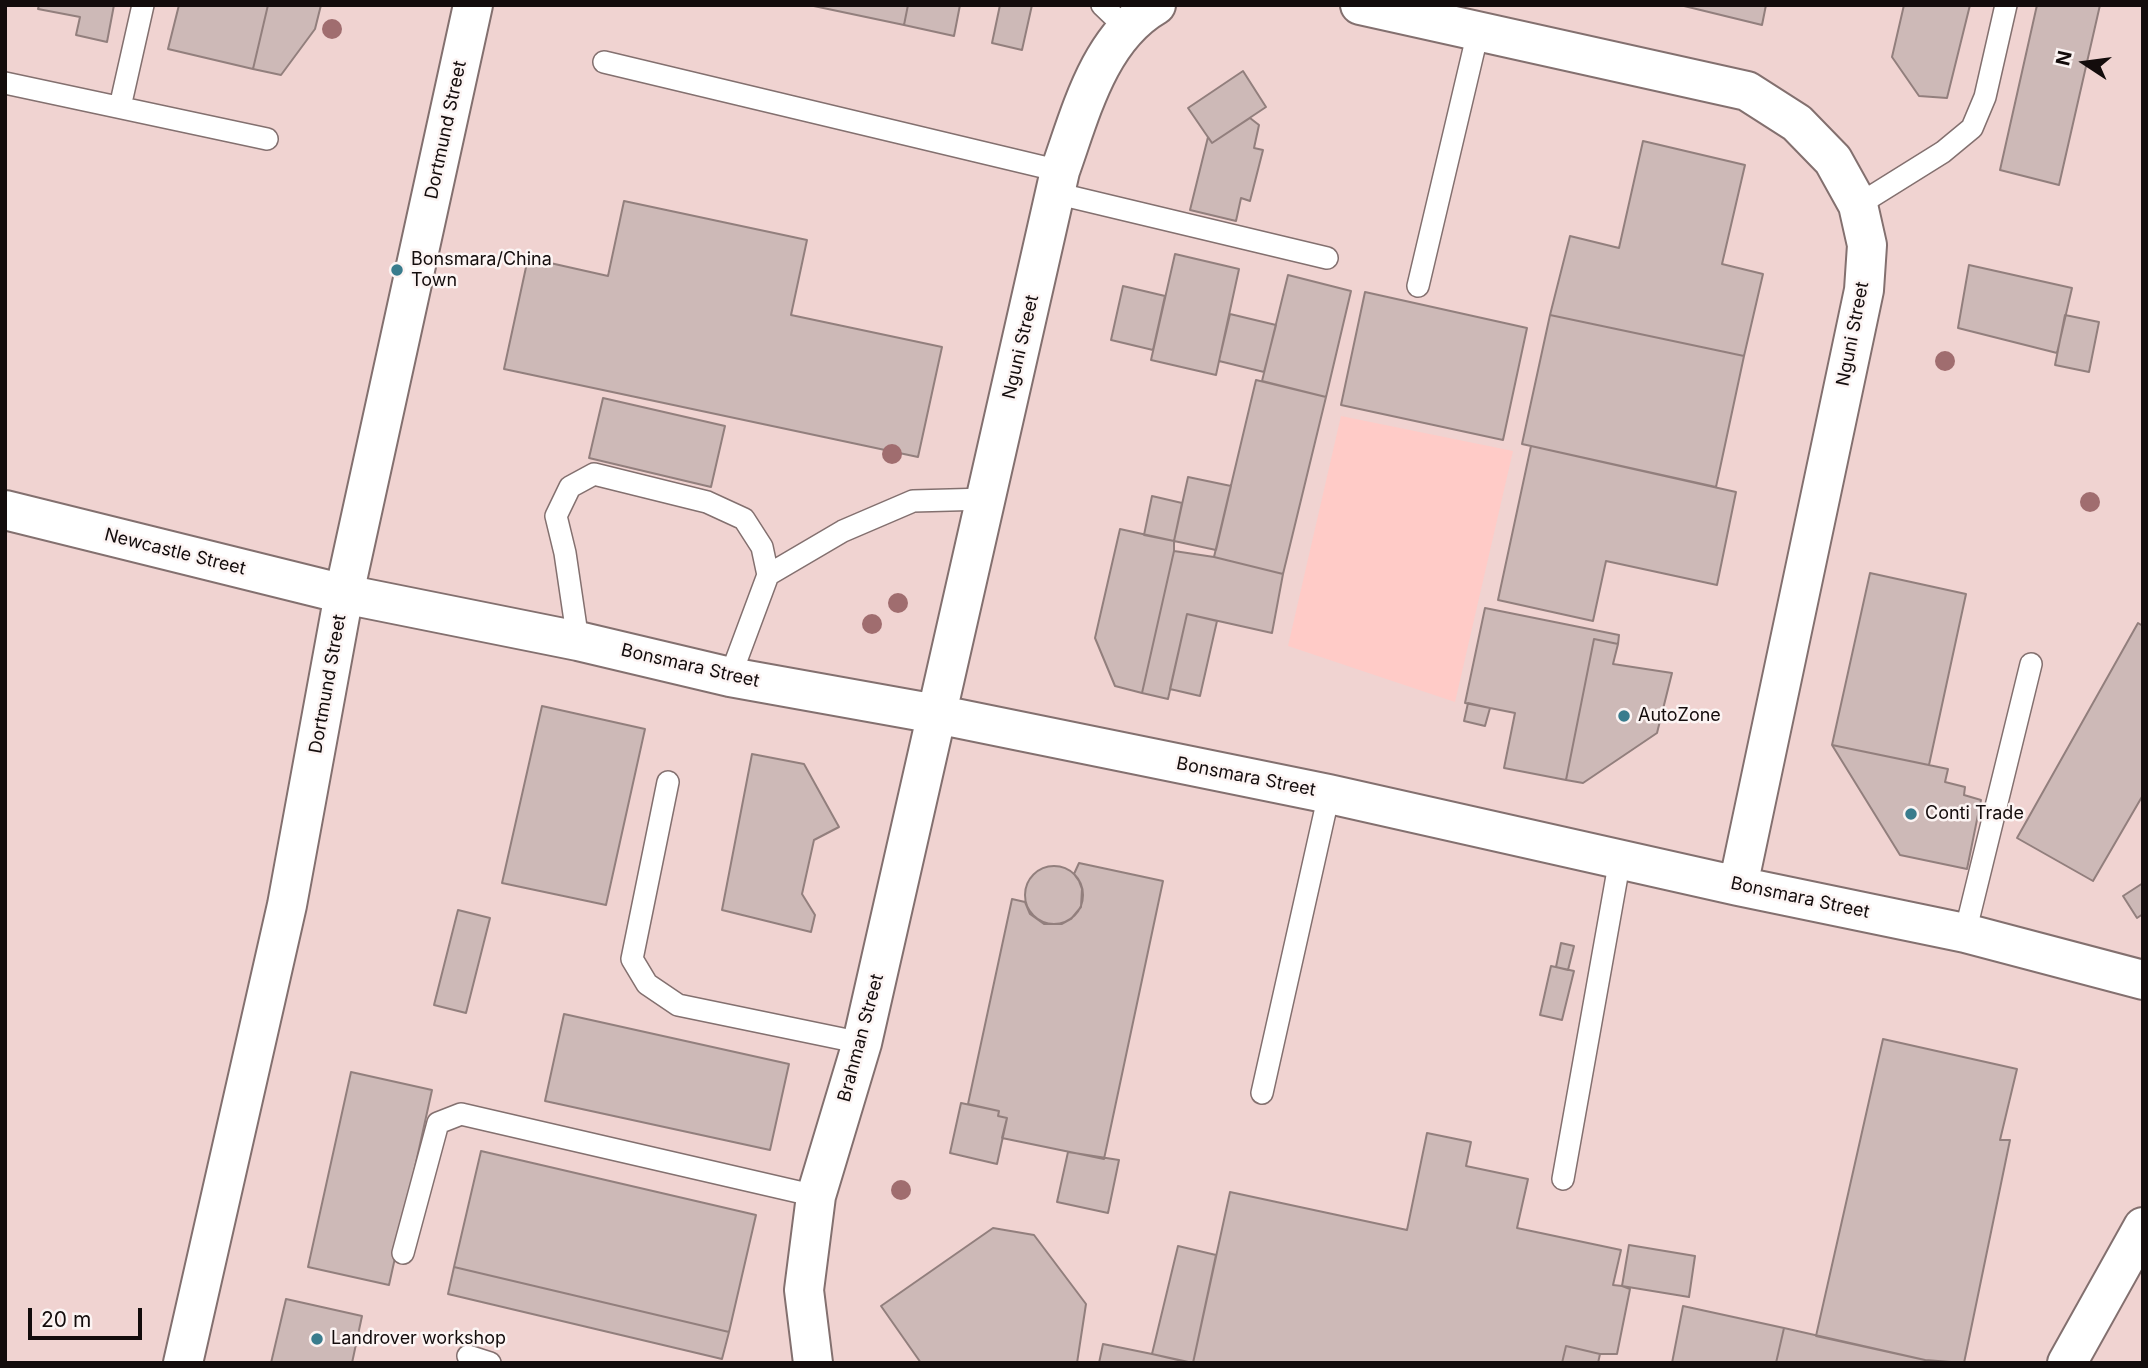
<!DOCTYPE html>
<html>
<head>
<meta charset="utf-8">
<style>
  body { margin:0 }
  #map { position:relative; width:2148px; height:1368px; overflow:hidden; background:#f8e3e1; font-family:Inter,sans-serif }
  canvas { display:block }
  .frame { position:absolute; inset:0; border:7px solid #130c0c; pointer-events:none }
  .north { position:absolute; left:2050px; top:28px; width:70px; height:70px; -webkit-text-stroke:5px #fcf4f3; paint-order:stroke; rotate:283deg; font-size:19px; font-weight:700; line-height:28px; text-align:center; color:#130c0c }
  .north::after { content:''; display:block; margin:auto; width:24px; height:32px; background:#130c0c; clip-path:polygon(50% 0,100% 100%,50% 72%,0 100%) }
  .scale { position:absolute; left:28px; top:1308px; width:114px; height:32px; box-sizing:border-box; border:4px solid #130c0c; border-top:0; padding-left:9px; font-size:21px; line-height:24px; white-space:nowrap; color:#130c0c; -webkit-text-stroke:5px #fcf4f3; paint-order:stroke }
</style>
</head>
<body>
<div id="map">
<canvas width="2148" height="1368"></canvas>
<div class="frame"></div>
<div class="north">N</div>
<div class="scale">20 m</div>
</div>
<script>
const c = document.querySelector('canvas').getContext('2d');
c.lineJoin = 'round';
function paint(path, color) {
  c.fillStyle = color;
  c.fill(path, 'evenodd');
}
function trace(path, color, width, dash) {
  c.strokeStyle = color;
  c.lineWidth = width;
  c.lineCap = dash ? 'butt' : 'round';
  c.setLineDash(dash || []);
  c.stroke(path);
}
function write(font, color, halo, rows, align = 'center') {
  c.font = font + ' Inter,sans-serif';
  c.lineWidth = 5;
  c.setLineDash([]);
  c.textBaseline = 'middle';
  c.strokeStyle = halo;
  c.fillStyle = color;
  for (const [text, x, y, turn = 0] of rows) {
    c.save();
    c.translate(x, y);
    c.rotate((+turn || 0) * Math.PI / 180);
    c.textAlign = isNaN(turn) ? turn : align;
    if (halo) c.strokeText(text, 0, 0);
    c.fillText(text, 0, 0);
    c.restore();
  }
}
paint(new Path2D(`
  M5,5H2143V1363H5Z`), '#f0d3d1');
paint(new Path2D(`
  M1341,416L1513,451L1455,702L1288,646Z`), '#ffcbc7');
const building = new Path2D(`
  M39,5H114L107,42L76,35L80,17L38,9Z
  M179,5H268L253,69L168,49Z
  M268,5H321L315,29L281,75L253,69Z
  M809,5H908L904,25Z
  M908,5H960L954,36L904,25Z
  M1000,5H1032L1022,50L992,43Z
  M1680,5H1766L1762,25Z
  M1904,5H1970L1947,98L1919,96L1892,57Z
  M2037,5H2100L2059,185L2000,170Z
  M1243,71L1266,107L1212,143L1188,108Z
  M1250,118L1259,125L1254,148L1263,150L1250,201L1241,198L1236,221L1190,210L1208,137L1212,143Z
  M1643,141L1745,165L1722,264L1763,274L1744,356L1550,315L1570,236L1619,248Z
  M624,201L807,240L791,315L942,347L918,457L504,369L528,258L608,276Z
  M1175,254L1239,269L1216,375L1151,360Z
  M1969,265L2072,288L2057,353L1958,328Z
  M1288,275L1351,291L1326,397L1262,381Z
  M1123,286L1165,296L1153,350L1111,340Z
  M1365,292L1527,328L1503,440L1341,405Z
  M1230,314L1276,325L1264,372L1219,361Z
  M1550,315L1744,356L1716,487L1522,444Z
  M2065,315L2099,322L2089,372L2055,365Z
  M1256,380L1326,397L1283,574L1214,557Z
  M603,398L725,426L711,487L589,458Z
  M1531,446L1736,492L1717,585L1606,561L1593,621L1498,600Z
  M1188,477L1231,486L1216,550L1174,541Z
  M1152,496L1182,503L1174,541L1144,535Z
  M1120,529L1174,541V551L1142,693L1115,686L1095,638Z
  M1174,551L1214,557L1283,574L1272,633L1187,614L1168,699L1142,693Z
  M1870,573L1966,594L1929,765L1832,745Z
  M1485,608L1619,635L1618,644L1594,639L1566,780L1504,768L1515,713L1465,703Z
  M1187,614L1217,621L1200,696L1170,689Z
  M2138,623L2143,626V795L2093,881L2017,838Z
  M1594,639L1618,644L1613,664L1672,673L1657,733L1583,783L1566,780Z
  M1468,703L1490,708L1485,726L1464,721Z
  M542,706L645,729L606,905L502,883Z
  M1832,745L1948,769L1945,782L1965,787L1964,795L1981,800L1967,869L1900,855Z
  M752,754L804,764L839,827L814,840L802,894L815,915L811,932L722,910Z
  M1079,863L1163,881L1104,1159L1002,1138L1007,1118L998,1116L999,1111L968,1104L1012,899L1025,902L1030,914L1044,924H1062L1071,919L1081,907L1082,889L1079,881L1074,874Z
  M1025 895a29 29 0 1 1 58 0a29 29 0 1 1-58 0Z
  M2143,883V914L2137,918L2123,896Z
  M458,910L490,918L466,1013L434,1005Z
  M1561,943L1574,946L1568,970L1556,967Z
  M1551,966L1574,971L1562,1020L1540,1015Z
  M564,1014L789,1064L770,1150L545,1101Z
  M1883,1039L2017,1069L2000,1140H2010L1964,1363L1925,1360L1816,1336Z
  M351,1072L432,1090L389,1285L308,1267Z
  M961,1103L999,1111L998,1116L1007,1118L997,1164L950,1153Z
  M1427,1133L1471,1142L1466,1166L1528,1179L1517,1228L1621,1250L1613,1285L1622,1286L1630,1289L1617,1354H1600L1566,1346L1562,1363H1193L1230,1192L1407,1230Z
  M481,1151L756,1215L729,1332L454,1267Z
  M1068,1152L1119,1160L1108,1213L1057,1202Z
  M993,1228L1034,1235L1086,1304L1077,1363H921L881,1306Z
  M1629,1245L1695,1256L1689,1297L1622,1286Z
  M1178,1246L1216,1255L1193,1363L1152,1354Z
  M454,1267L729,1332L722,1359L448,1294Z
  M286,1299L362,1316L352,1363H271Z
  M1683,1306L1784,1328L1776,1363H1672Z
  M1784,1328L1925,1360V1363H1776Z
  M1103,1344L1152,1354L1191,1363H1099Z
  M1566,1346L1600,1354L1598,1363H1562Z`);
paint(building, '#cdb9b7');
trace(building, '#927f7d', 2);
const service = new Path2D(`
  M1102,5L1127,29
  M604,62L1060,171
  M5,83L267,139
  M120,107L143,5
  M1055,193L1327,258
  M1858,205L1943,152L1972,128L1985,97L2006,5
  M1418,286L1478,32
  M768,575L843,531L913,501L987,499
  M578,641L565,553L556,516L570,487L594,474L707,502L744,519L762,547L768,575L730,677
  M668,782L632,959L647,984L678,1005L862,1043
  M1965,933L2031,664
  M1262,1093L1329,794
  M1563,1179L1620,859
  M403,1253L438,1123L461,1114L816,1196
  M468,1356L490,1363`);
const minor = new Path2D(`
  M1360,5L1747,91L1797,123L1833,160L1858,205L1867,245L1864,290L1738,886
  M5,510L344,594L578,641L730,677L936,714L1329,794L1738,886L1965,933L2143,980
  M813,1363L804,1290L816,1196L862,1043L1060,171C1081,112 1099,38 1156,5
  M2067,1363L2143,1227`);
const tertiary = new Path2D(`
  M183,1363L287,905L344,594L473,5`);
trace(service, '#83706f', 24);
trace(minor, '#83706f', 42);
trace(tertiary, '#83706f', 42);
trace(service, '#fff', 21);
trace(minor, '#fff', 38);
trace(tertiary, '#fff', 38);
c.fillStyle = '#a06d6f';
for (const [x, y] of [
  [332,29],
  [1945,361],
  [892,454],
  [2090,502],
  [898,603],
  [872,624],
  [901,1190]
]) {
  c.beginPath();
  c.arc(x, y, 10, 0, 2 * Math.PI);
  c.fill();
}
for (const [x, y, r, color] of [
  [397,270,7,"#397c8d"],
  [1624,716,7,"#397c8d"],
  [1911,814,7,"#397c8d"],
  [317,1339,7,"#397c8d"]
]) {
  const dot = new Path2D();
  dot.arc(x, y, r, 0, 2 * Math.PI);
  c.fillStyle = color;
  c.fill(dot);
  trace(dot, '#fcf4f3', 2.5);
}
write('18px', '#130c0c', '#fcf4f3', [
  ["Dortmund Street",446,130,-78],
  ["Nguni Street",1853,334,-79],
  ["Nguni Street",1021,347,-77],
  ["Newcastle Street",175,552,14],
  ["Bonsmara Street",690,666,13],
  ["Dortmund Street",328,684,-80],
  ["Bonsmara Street",1246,777,11],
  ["Bonsmara Street",1800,898,12],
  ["Brahman Street",861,1038,-75]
]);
write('18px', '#130c0c', '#fcf4f3', [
  ["Bonsmara/China",411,260],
  ["Town",411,281],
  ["AutoZone",1638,716],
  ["Conti Trade",1925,814],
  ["Landrover workshop",331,1339]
], 'left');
</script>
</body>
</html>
